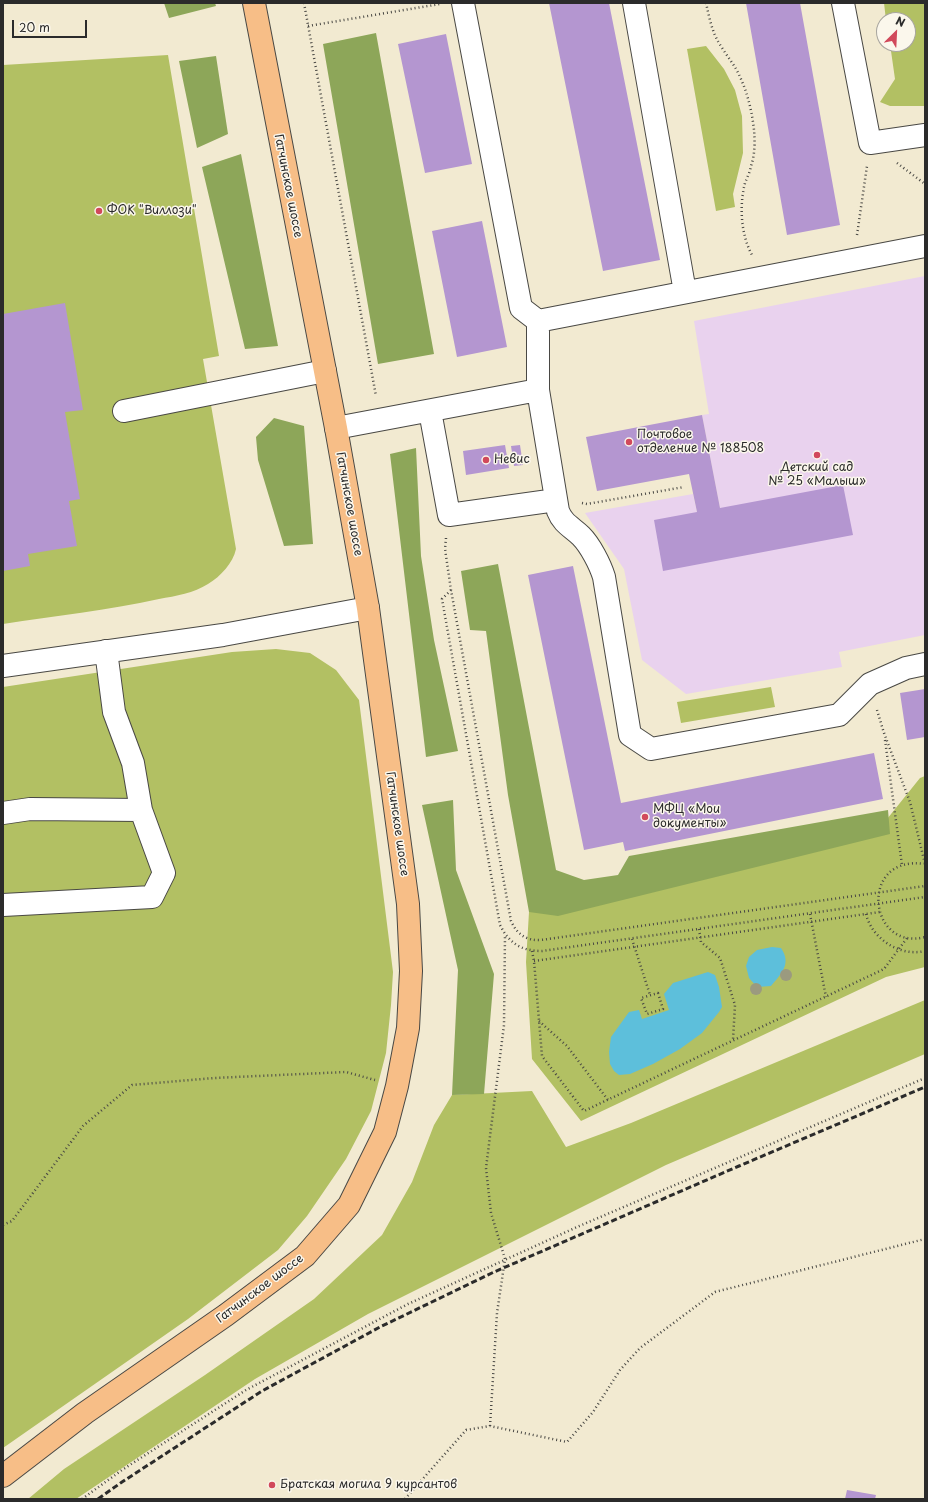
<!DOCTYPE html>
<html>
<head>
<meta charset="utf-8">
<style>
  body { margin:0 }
  #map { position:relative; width:928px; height:1502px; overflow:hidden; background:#f2ead1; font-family:"Playpen Sans",sans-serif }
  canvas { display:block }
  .frame { position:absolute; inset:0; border:4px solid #2b2b2b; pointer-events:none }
  .north { position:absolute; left:876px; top:12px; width:40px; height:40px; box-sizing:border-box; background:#fbf7ec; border:1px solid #a8a59f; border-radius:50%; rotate:24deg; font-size:11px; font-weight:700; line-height:16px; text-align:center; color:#2b2b2b }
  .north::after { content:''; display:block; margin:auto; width:14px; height:18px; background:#d1495b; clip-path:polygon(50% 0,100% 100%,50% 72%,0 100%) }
  .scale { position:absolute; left:12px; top:20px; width:75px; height:18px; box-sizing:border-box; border:2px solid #2b2b2b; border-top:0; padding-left:5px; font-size:12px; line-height:14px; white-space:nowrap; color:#2b2b2b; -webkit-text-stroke:3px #fbf7ec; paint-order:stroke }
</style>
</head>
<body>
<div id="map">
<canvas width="928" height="1502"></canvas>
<div class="frame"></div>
<div class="north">N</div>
<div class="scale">20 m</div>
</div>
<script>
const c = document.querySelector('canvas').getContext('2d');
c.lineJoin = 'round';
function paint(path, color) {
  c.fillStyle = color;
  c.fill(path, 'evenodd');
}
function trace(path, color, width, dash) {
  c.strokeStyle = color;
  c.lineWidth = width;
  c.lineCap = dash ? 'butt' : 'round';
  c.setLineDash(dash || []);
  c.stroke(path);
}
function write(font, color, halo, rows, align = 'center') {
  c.font = font + ' "Playpen Sans",sans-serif';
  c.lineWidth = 3;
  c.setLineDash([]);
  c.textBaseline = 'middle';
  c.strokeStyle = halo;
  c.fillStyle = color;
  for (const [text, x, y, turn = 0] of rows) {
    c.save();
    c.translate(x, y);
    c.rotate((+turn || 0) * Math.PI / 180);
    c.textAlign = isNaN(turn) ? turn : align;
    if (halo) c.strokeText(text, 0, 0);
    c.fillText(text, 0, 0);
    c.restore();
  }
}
paint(new Path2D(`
  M925,276V635L839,652L842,667L686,694L642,660L624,569L585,513L693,494L697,512L720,508L702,415L709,414L694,321Z`), '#e9d2ee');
paint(new Path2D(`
  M884,3H925V106H890L880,102L895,79L890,44H908V20H886Z
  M706,46L724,69L735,90L742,116L743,153L733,194L735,207L716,211L687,49Z
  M168,55L219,356L203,359L236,549C233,563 221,576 208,584C194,593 176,596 159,599C108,610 55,616 3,624V65Z
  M276,649L310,653L336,670L359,700L393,972L391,1005L386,1053L371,1111L346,1159L307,1216L278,1250L188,1319L3,1448V687L232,652Z
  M771,687L775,707L681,723L677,702Z
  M925,776V967L886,977L581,1121L532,1059L526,962L529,912L540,900L883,824L920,778Z
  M925,1000V1054L666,1165L368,1314L255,1379L76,1499H28L64,1469L205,1375L314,1299L382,1235L412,1182L434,1125L452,1095L532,1091L566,1147L631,1123Z`), '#b2c063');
paint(new Path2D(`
  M164,3H215L216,6L169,18Z
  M376,33L434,354L378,364L323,44Z
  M216,56L228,134L197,148L179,61Z
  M241,154L278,346L245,349L202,167Z
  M274,418L304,426L313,544L284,546L258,460L256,437Z
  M416,448L421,556L434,640L458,751L426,757L390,454Z
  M498,564L556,870L584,880L618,875L629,856L888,810L890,834L558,916L529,912L508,795L486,631L470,630L461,571Z
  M453,800L456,870L494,974L484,1094L452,1095L458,970L422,805Z`), '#8da659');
paint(new Path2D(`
  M772,947L781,948C792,964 781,974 771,986L757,987L749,978L746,966L749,957L757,950Z
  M708,972L715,975L719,987L722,1007L719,1012L702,1033L680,1049L653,1064L630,1074L619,1075L614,1071L610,1064L609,1052L611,1037L629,1012L639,1010L642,1019L669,1010L664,994L673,983Z`), '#5dbfdb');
paint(new Path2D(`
  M549,3H609L660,260L603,271Z
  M746,3H800L840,225L787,235Z
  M446,34L472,164L425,173L398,44Z
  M482,221L507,347L457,357L432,231Z
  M65,303L83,410L65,412L80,499L69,501L77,546L28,554L30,566L3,571V314Z
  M702,415L720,508L843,485L853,535L663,571L654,520L697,512L689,474L597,491L586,437Z
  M505,445L509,468L466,475L463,451Z
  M520,445L523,465L514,466L511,446Z
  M573,566L621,803L874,753L883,799L625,851L623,842L584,850L528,575Z
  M925,689V737L907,740L900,693Z
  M847,1490L876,1495L875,1499H845Z`), '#b496d0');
const minor = new Path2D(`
  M463,3L521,308L538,321L925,246
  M634,3L685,292
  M843,3L870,143L925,135
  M538,390L558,511C563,524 572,527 581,536C590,545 600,564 604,577L630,735L651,749L839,715L870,684L906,668L925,664
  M124,411L325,371
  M430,411L449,515L556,500
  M336,428L538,390V321
  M3,666L223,635L368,608
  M3,813L30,809L141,810
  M3,905L152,897L164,873L141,810L133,763L114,712L106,651`);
const major = new Path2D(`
  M3,1476L85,1413L226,1315L305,1256L349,1205L385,1132L397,1086L408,1028L411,971L408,904L368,608L336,428L254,3`);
trace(minor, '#494844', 24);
trace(major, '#494844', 24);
trace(new Path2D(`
  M304,3L376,396
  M706,3C709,16 712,32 719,43C726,55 735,65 740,77C748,94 752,112 754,130C755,141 755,155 751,166C750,172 747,178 745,183C739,206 741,235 752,255
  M308,26L440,4
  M897,163L925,184
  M857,235L867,166
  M582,503L587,504L684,487
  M446,538L445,549L451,590L511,921C517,934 526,941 541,940L925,886
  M451,590L442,599L500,925C509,943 521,951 542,951L925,897
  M877,710L884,733L910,802L925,864
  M885,740L902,865
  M925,864C858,854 868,952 925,937
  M810,914L826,997
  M866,914C872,939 900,957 925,951
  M699,929L701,942L720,958L735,1005L733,1040
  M632,939L650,995
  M532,951L534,961L542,1056L584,1111L884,969L907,938
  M534,961L880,912
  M658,993L663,1009L647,1014L641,998Z
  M539,1021L567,1046L608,1100
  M3,1225L12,1221L83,1126L132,1085L214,1078L346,1072L375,1080
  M490,1426L497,1313L505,1259L491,1213L486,1168L504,1025L505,935
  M82,1499L122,1470L246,1390L408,1304L577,1227L925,1078
  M405,1499L466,1430L490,1426L567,1442L593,1412L620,1370L640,1348L715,1292L925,1239`), '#494844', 2.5, [1, 3]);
trace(minor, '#fff', 22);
trace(major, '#f7be87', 22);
trace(new Path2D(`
  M98,1499L122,1482L262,1391L380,1327L494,1272L739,1166L925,1087`), '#2b2b2b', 3, [6, 3]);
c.fillStyle = '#9b9a7f';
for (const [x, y] of [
  [786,975],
  [756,989]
]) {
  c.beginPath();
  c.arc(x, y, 6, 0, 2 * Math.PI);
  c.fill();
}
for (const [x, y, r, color] of [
  [99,211,4,"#d1495b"],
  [629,442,4,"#d1495b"],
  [817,455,4,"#d1495b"],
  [486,460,4,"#d1495b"],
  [645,817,4,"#d1495b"],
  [272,1485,4,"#d1495b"]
]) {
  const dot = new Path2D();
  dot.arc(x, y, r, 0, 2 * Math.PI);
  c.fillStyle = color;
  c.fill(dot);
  trace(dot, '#fbf7ec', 1.5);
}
write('12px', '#2b2b2b', '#fbf7ec', [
  ["Гатчинское шоссе",288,186,79],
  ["Гатчинское шоссе",349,504,80],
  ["Гатчинское шоссе",397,824,82],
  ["Гатчинское шоссе",260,1289,-37]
]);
write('12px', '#2b2b2b', '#fbf7ec', [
  ["ФОК \"Виллози\"",107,211],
  ["Почтовое",637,435],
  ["отделение № 188508",637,449],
  ["Невис",494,460],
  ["Детский сад",817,468,"center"],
  ["№ 25 «Малыш»",817,482,"center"],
  ["МФЦ «Мои",653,810],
  ["документы»",653,824],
  ["Братская могила 9 курсантов",280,1485]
], 'left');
</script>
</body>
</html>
